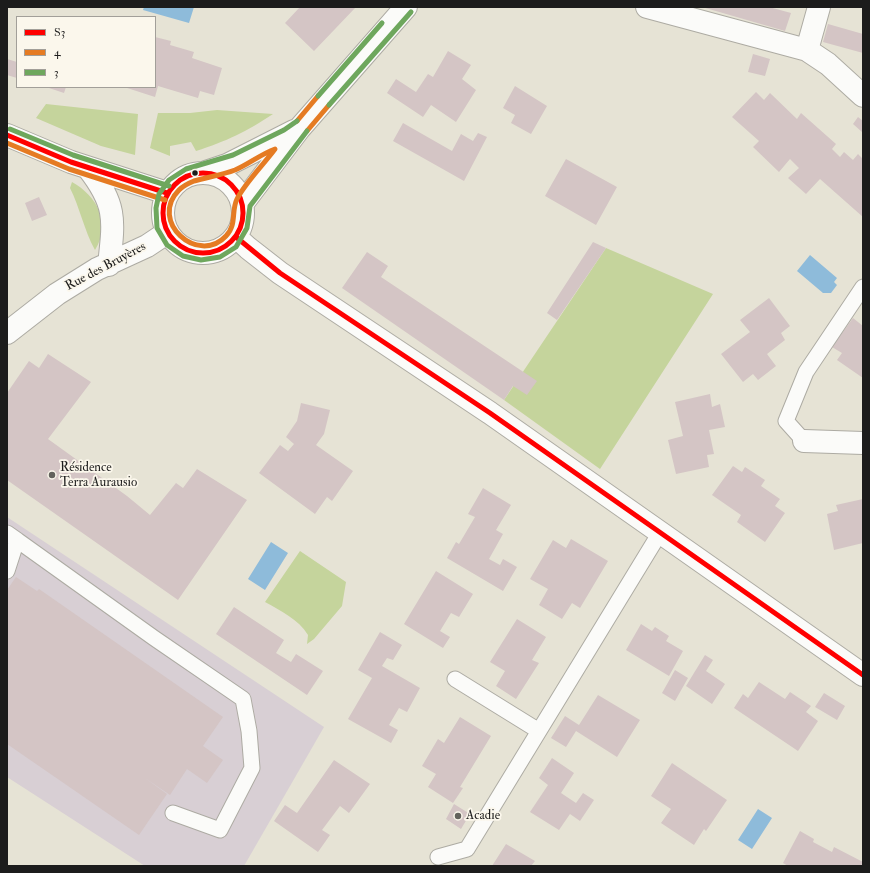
<!DOCTYPE html>
<html>
<head>
<meta charset="utf-8">
<style>
  body { margin:0 }
  #map { position:relative; width:870px; height:873px; overflow:hidden; background:#e6e3d5; font-family:"IM FELL Double Pica",serif }
  canvas { display:block }
  .frame { position:absolute; inset:0; border:8px solid #1c1c1c; pointer-events:none }
  .legend { position:absolute; left:16px; top:16px; width:140px; height:72px; box-sizing:border-box; background:#fbf7ec; border:1px solid #a29f99; margin:0; padding:5px 7px; list-style:none; font-size:12px; color:#1c1c1c }
  .legend li { display:flex; align-items:center; gap:8px; height:20px }
  .legend b { width:20px; border:1px solid #a29f99 }
</style>
</head>
<body>
<div id="map">
<canvas width="870" height="873"></canvas>
<div class="frame"></div>
<ul class="legend">
<li><b style="height:5px;background:#f00"></b>S3</li>
<li><b style="height:5px;background:#e57b23"></b>4</li>
<li><b style="height:5px;background:#6ea75d"></b>3</li>
</ul>
</div>
<script>
const c = document.querySelector('canvas').getContext('2d');
c.lineJoin = 'round';
function paint(path, color) {
  c.fillStyle = color;
  c.fill(path, 'evenodd');
}
function trace(path, color, width, dash) {
  c.strokeStyle = color;
  c.lineWidth = width;
  c.lineCap = dash ? 'butt' : 'round';
  c.setLineDash(dash || []);
  c.stroke(path);
}
function write(font, color, halo, rows, align = 'center') {
  c.font = font + ' "IM FELL Double Pica",serif';
  c.lineWidth = 3.5;
  c.setLineDash([]);
  c.textBaseline = 'middle';
  c.strokeStyle = halo;
  c.fillStyle = color;
  for (const [text, x, y, turn = 0] of rows) {
    c.save();
    c.translate(x, y);
    c.rotate((+turn || 0) * Math.PI / 180);
    c.textAlign = isNaN(turn) ? turn : align;
    if (halo) c.strokeText(text, 0, 0);
    c.fillText(text, 0, 0);
    c.restore();
  }
}
paint(new Path2D(`
  M7,517L324,727L244,866H145L7,777Z`), '#d8cfd4');
paint(new Path2D(`
  M46,104L138,114L135,155L101,146L36,118Z
  M217,110L273,114C246,132 227,141 196,151L191,142L170,146V156L150,148L158,113H190Z
  M72,182C97,196 112,223 95,250C84,230 80,208 70,188Z
  M606,248L713,294L600,469L504,400Z
  M300,551L346,582L342,606L314,639L307,644L308,635C298,619 281,611 265,602Z`), '#c5d49c');
paint(new Path2D(`
  M144,7H194L189,23L143,10Z
  M810,255L837,278L834,282L837,285L831,293H823L797,271Z
  M271,542L288,553L265,590L248,579Z
  M758,809L772,818L752,849L738,840Z`), '#8ebbda');
paint(new Path2D(`
  M300,7H356L314,51L285,23Z
  M702,7H769L791,13L785,31Z
  M828,24L863,34V53L823,42Z
  M155,37L171,41L170,45L194,52L192,58L222,68L214,95L200,91L198,98L158,86L155,97L124,87H155Z
  M448,51L471,65L462,79L476,90L456,122L431,105L423,117L387,93L396,79L416,92L428,74L433,77Z
  M753,54L770,59L765,76L748,72Z
  M7,59L17,62V78L7,75Z
  M515,86L547,106L531,134L511,123L515,115L503,108Z
  M46,87H66L64,93Z
  M756,92L764,100L770,93L797,119L801,113L836,144L832,149L840,157L844,152L853,160L858,154L863,159V217L820,179L806,194L788,178L799,168L790,159L779,172L753,147L759,141L732,117Z
  M858,117L863,121L862,132L853,124Z
  M403,123L452,151L461,134L473,141L478,133L487,137L464,181L393,141Z
  M566,159L617,187L596,225L545,196Z
  M39,197L47,215L32,221L25,203Z
  M593,242L606,248L557,320L547,313Z
  M367,252L388,266L381,277L537,381L527,395L513,386L504,400L342,288Z
  M769,298L790,326L781,333L785,340L767,354L776,366L758,380L753,374L743,382L721,354L750,332L740,320Z
  M853,318L863,326V378L837,360L842,353L832,347Z
  M48,354L91,382L48,439L127,496L150,515L176,483L183,488L197,469L247,500L178,600L7,480V393L29,361L39,368Z
  M710,394L712,407L720,404L725,427L709,430L714,454L707,455L709,467L676,474L668,440L683,436L675,402Z
  M301,403L330,410L324,434L316,445L353,471L332,501L327,497L315,514L259,473L280,445L288,451L294,444L286,437L297,421Z
  M733,466L742,472L745,467L765,480L761,486L780,499L775,506L785,513L765,542L737,522L741,515L712,495Z
  M483,488L511,505L496,530L503,534L489,559L500,565L503,559L517,567L503,591L447,558L456,542L459,544L475,517L468,514Z
  M863,499V543L834,550L827,514L838,511L836,505Z
  M571,539L608,561L580,608L572,603L562,619L539,605L548,589L530,579L553,540L566,548Z
  M436,571L473,594L459,617L451,613L440,631L450,637L443,648L404,624Z
  M16,577L37,591L39,589L223,717L203,746L223,760L207,783L187,769L170,795L145,778L167,794L139,835L7,744V590Z
  M234,607L284,640L276,653L291,662L296,654L323,671L307,695L216,634Z
  M517,619L546,637L532,660L539,663L516,699L496,686L505,671L490,662Z
  M641,624L652,631L655,627L669,636L666,641L683,651L669,676L626,650Z
  M380,632L402,645L393,660L387,658L382,666L420,688L407,712L399,708L389,725L398,730L391,743L348,719L372,678L358,670Z
  M705,655L713,660L706,671L725,684L712,704L686,686Z
  M675,670L688,678L675,701L662,693Z
  M759,682L785,699L790,692L811,706L806,712L818,721L798,751L734,708L743,694L748,698Z
  M824,693L845,706L837,720L815,707Z
  M598,695L640,720L617,757L576,731L566,747L551,738L565,716L579,725Z
  M460,717L491,736L460,787L463,788L453,803L428,787L436,774L422,766L438,739L444,743Z
  M552,758L574,773L561,793L576,803L583,793L594,800L580,821L570,814L559,830L530,812L548,785L539,778Z
  M334,760L370,784L349,813L340,806L322,830L330,835L318,852L274,821L285,805L297,813Z
  M672,763L727,800L706,831L704,829L694,845L661,823L671,809L651,796Z
  M454,804L470,814L461,829L446,819Z
  M800,831L814,839L813,842L832,852L834,847L863,862V866H788L783,863Z
  M506,844L535,861L531,866H492Z`), '#d4c5c5');
const service = new Path2D(`
  M804,441L786,421L806,372L863,287
  M7,533L17,540L7,571
  M17,540L154,638L243,699L249,731L252,768L220,830L173,813
  M455,679L539,731
  M438,857L467,849L661,531`);
const minor = new Path2D(`
  M647,7L807,50L828,64L863,96
  M807,50L819,7
  M7,135L71,162L167,193
  M88,168C117,205 114,220 109,265
  M206,172L227,165L294,131
  M163 213a40 40 0 1 1 80 0a40 40 0 1 1-80 0Z
  M243,203L299,129L406,7
  M236,237L248,248L280,273L490,413L863,675
  M7,333L57,294L97,269L147,246L168,232
  M804,441L863,443`);
trace(service, '#adaba3', 17);
trace(minor, '#adaba3', 24);
trace(service, '#fbfbf9', 15);
trace(minor, '#fbfbf9', 22);
trace(new Path2D(`
  M7,135L71,162L167,193
  M163 213a40 40 0 1 1 80 0a40 40 0 1 1-80 0Z
  M236,237L280,273L490,413L863,675`), '#f00', 5);
trace(new Path2D(`
  M297,121L318,96
  M307,131L329,105
  M7,143L69,169L165,200
  M275,149C264,164 245,183 237,199C231,211 237,225 226,236C198,266 148,221 179,190C183,186 189,183 194,181C208,177 222,175 235,170C249,164 261,154 275,149Z`), '#e57b23', 5);
trace(new Path2D(`
  M318,96L382,23
  M329,105L411,12
  M297,121L284,130L233,155L186,169L169,180L159,194L156,208L157,228L167,245L183,256L201,260L220,257L236,247L247,228L250,206L307,131
  M10,129L73,155L169,186`), '#6ea75d', 5);
for (const [x, y, r, color] of [
  [195,173,3.5,"#1c1c1c"],
  [52,475,4,"#63625d"],
  [458,816,4,"#63625d"]
]) {
  const dot = new Path2D();
  dot.arc(x, y, r, 0, 2 * Math.PI);
  c.fillStyle = color;
  c.fill(dot);
  trace(dot, '#fbf7ec', 1.5);
}
write('13px', '#1c1c1c', '#fbf7ec', [
  ["Rue des Bruyères",106,267,-28]
]);
write('13px', '#1c1c1c', '#fbf7ec', [
  ["Résidence",60,468],
  ["Terra Aurausio",60,483],
  ["Acadie",466,816]
], 'left');
</script>
</body>
</html>
